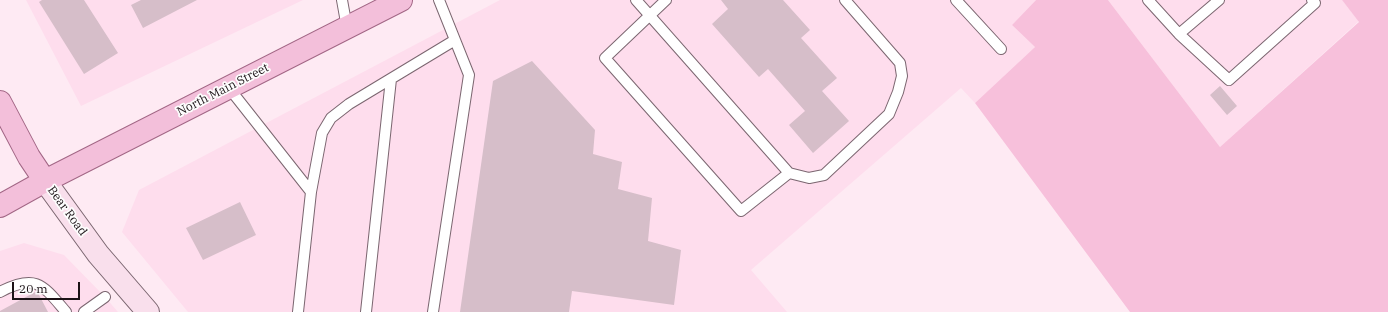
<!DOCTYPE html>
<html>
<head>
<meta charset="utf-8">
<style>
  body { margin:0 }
  #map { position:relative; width:1388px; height:312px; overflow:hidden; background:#feeaf3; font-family:"IBM Plex Serif",serif }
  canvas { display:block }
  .scale { position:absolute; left:12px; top:282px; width:68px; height:18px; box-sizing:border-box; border:2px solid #1b1216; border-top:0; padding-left:5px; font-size:12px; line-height:14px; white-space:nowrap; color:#1b1216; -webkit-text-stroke:3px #fdfdfd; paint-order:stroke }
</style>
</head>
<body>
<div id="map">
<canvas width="1388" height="312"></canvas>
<div class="scale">20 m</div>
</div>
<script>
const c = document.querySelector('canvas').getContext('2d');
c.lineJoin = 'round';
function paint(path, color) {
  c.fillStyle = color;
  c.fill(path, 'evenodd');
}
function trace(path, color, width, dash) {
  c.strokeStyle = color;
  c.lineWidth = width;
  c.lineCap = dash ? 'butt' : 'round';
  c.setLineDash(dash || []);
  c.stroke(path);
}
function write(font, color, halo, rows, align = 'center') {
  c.font = font + ' "IBM Plex Serif",serif';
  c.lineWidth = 3.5;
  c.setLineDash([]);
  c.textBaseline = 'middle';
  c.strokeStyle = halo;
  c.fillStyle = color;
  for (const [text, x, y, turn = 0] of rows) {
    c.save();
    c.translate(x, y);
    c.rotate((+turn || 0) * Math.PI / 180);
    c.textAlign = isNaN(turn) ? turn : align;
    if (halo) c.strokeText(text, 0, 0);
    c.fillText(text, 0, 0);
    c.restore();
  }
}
paint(new Path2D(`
  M26,0H303L81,106Z
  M500,0H1036L1012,25L1035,47L975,103L961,88L751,270L787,312H188L122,232L139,190Z
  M1108,0H1342L1359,21L1220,147Z
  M24,243L64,255L105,297L118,312H0V251Z`), '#fedded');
paint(new Path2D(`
  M1036,0H1108L1220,147L1359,22L1342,0H1388V312H1130L975,103L1035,47L1012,25Z`), '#f7c0db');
paint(new Path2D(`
  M42,0H84L118,53L84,74L39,2Z
  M141,0H197L143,28L131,5Z
  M721,0H783L810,30L801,38L837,78L822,91L849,121L813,153L789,125L805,111L768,69L759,77L712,24L728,9Z
  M532,61L595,130L593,154L622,162L618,189L652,198L648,241L681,250L674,305L572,291L569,312H460L493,81Z
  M1220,86L1237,106L1227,115L1210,95Z
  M240,202L256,235L203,260L186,228Z
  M37,291L48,312H0V311Z`), '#d6bec9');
const service = new Path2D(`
  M342,0L347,28
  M636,0L789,173L809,178L824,175L889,114L898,92L902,76L900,63L845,0
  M666,0L605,58L741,211L789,173
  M956,0L1001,49
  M1148,0L1179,34L1229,80L1315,3L1312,0
  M1179,34L1219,0
  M229,88L311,192L298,312
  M311,192L322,133L331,118L349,104L455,40
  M0,292C36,273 43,285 66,312
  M84,312L105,297
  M366,312L391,79
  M433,312L469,75L439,0`);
const secondary = new Path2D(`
  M45,181L98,254L148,312`);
const primary = new Path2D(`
  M0,102L29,157L45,181
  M0,206L45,181L401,0`);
trace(service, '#7b6670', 12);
trace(secondary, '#7b6670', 24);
trace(primary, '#a26685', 24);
trace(service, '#fff', 10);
trace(secondary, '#f9dfec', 22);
trace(primary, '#f3bfda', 22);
write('12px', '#1b1216', '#fdfdfd', [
  ["North Main Street",223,90,-27],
  ["Bear Road",67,211,54]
]);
</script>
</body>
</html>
